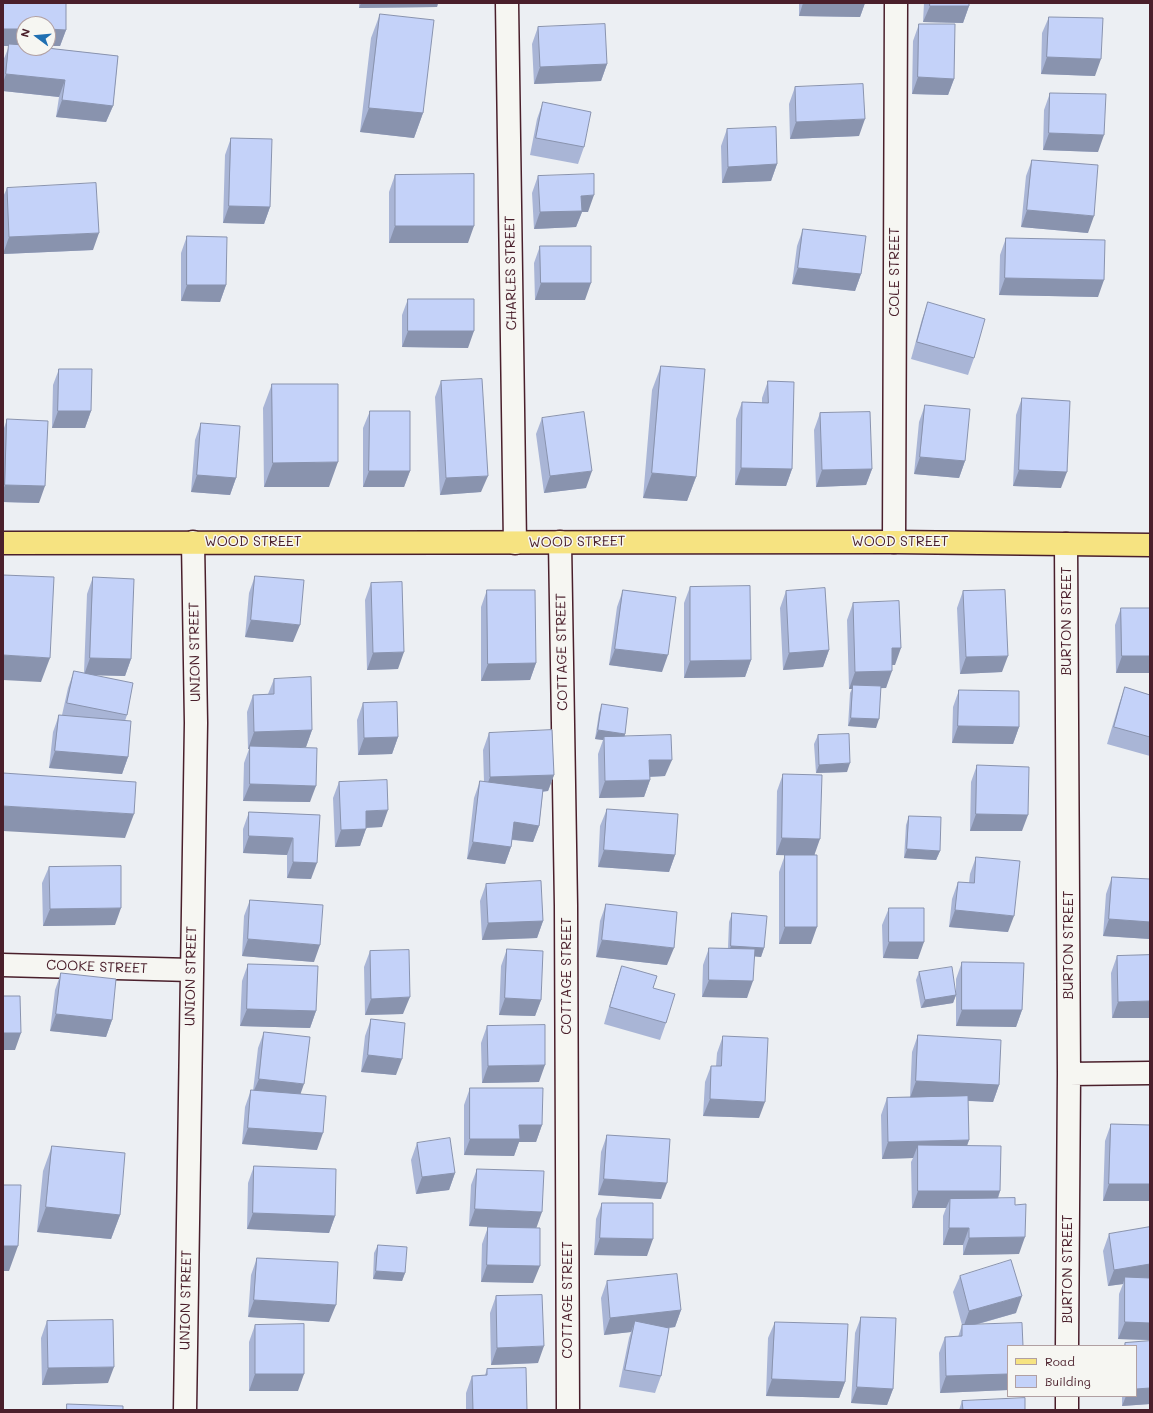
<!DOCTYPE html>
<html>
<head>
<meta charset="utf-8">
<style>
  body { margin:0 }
  #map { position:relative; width:1153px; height:1413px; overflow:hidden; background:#eceff3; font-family:Mali,sans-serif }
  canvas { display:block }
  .frame { position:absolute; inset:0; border:4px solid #4a1f2b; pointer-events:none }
  .legend { position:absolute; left:1007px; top:1345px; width:130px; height:52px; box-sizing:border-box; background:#f6f6f2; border:1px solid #b1a0a2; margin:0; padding:5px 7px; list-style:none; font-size:12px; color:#4a1f2b }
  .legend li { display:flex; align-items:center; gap:8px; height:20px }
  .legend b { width:20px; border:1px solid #b1a0a2 }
  .north { position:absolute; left:16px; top:16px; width:40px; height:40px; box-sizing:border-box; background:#f6f6f2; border:1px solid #b1a0a2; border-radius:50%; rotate:286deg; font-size:11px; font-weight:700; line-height:16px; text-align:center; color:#4a1f2b }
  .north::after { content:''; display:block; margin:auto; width:14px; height:18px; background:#1f6fb2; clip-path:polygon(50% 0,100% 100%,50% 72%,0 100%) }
</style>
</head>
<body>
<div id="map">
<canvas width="1153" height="1413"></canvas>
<div class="frame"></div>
<ul class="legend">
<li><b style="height:5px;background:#f6e381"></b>Road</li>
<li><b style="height:11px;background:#c4d2f9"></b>Building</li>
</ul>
<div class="north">N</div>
</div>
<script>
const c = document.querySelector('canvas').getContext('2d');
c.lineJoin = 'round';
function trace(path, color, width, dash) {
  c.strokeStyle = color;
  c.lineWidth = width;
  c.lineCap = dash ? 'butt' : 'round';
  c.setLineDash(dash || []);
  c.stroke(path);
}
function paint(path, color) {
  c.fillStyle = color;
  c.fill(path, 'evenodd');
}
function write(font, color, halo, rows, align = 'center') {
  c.font = font + ' Mali,sans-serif';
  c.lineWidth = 3;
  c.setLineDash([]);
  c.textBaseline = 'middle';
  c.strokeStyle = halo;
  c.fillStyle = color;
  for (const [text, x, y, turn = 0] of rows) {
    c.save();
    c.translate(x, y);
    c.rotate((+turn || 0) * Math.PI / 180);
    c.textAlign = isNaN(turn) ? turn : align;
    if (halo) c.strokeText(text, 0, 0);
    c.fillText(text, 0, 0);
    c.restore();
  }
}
const minor = new Path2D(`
  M507,3L515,543
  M560,542L566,906L568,1410
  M894,542L896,3
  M1066,544L1069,1074L1067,1346
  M3,965L191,970
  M1069,1074L1150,1073
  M185,1410L196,723L193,542
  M1067,1410V1396`);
const major = new Path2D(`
  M3,543L894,542L1150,545`);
trace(minor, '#4a1f2b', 25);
trace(major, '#4a1f2b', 25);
trace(minor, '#f6f6f2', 22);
trace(major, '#f6e381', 22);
paint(new Path2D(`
  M3,3H66V30L60,46H48V24H24V48H47L118,56L113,106L106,122L56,117L59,97L3,91V61L9,46H3Z
  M359,3H438L437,7L359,8Z
  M799,3H865L860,17L799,16Z
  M924,3H969V6L963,23L923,22Z
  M380,14L423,113L414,138L360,132L371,38Z
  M1049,17L1095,76L1041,74L1042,33Z
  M919,24L954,79L948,95L912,94L913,41Z
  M538,27L607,64L601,81L534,84L532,44Z
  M795,87L859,136L790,139L789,104Z
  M1050,93L1098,152L1043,150L1044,110Z
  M543,102L584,147L578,164L530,155L537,119Z
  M727,129L777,164L771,181L722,183L721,146Z
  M231,138L270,207L264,224L223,223L225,155Z
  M1032,160L1088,233L1021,227L1026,176Z
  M395,175L468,243H389V192Z
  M538,176L588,212H582L576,227L534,229L532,193Z
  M7,188L93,250L3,254V197Z
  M803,229L861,274L855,291L792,284L797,246Z
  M187,236L226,285L220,302L181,301V253Z
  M1006,238L1098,297L999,295L1000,255Z
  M540,246L585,300H535L534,263Z
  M408,299L468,348L402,347V315Z
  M928,302L974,358L968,375L911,359L922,319Z
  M661,366L696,477L687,501L643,498L652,390Z
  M59,369L91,411L85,428H52L53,385Z
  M441,381L481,492L440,495L435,397Z
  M768,381L792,469L786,486L735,485L736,419L742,402L762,403V398Z
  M272,384L329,487H264L263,408Z
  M1022,398L1061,488L1013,486L1016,415Z
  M925,405L965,461L959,478L914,474L919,422Z
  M370,411L410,471L404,487H363V428Z
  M820,413L872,469L866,485L816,487L814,430Z
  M542,418L586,488L544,493L536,434Z
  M7,419L39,503L3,502V431Z
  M201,423L236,478L230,495L191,492L195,440Z
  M255,576L293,642L245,637L249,593Z
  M93,577L131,659L125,676L95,675L127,715L125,721L128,757L122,774L49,768L53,732L59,715H62L68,688L74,671L84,673L87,594Z
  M371,583L398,669L367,670L365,600Z
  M690,587L751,660L745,677L684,678V603Z
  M487,590L536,663L530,680L481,681V607Z
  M623,590L662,672L609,665L617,607Z
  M786,591L829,650L823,667L783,670L780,608Z
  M963,591L1002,672L960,674L957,608Z
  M853,603L895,665H892L886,688H881L876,728L848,726L850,693L852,689H849L847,620Z
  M1121,608H1150V673H1116L1115,625Z
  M274,679L312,730L306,747H294L310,802L243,801L244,763L249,749H248L247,712L253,695L268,694Z
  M1125,687L1150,695V756L1107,744L1119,704Z
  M959,690L1019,727L1013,744L952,743L953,707Z
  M363,703L398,737L392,754L358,755L357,720Z
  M602,704L625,734V736L665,776L650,777V780L644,797L599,798L598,754L603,740L595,739L599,713Z
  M489,733L554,775L548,791L543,792L539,826L533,842L512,840L511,847L505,864L467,859L474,798L480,781L484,782L483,750Z
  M818,735L847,772L816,773L814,744Z
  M977,765L1022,831H970L971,782Z
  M783,774L815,855L811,944H779V872L785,855H776L777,791Z
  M339,782L382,827L366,828L360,846L335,847L333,798Z
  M607,809L675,855L669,872L598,867L600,826Z
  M249,812L320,815L311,879L287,878V855L243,853V829Z
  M909,816L940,851L936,860L904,858L906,825Z
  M976,857L1008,932L949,927L952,899L958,882L969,883L970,874Z
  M49,867L115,925L43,926L42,883Z
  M1112,877L1150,879V939L1103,936L1106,894Z
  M486,884L543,921L537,938L482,940L480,901Z
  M250,900L314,962L242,956L244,916Z
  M606,904L667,965L596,957L600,921Z
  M889,908L918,959L883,958L882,925Z
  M732,913L764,948L761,957L754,956L747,998L702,997L703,965L709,948H728L729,922Z
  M507,949L541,1000L535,1016L499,1015L501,966Z
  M370,951L403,1014L365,1015L364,967Z
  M1150,955L1112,1018L1111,973L1117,956Z
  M962,962L1022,1010L1016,1027L956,1026V979Z
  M248,964L316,1011L310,1028L240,1026L242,981Z
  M622,966L653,988L666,1023L660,1040L604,1024L616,983Z
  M919,972L956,995L953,1003L921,1008L916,980Z
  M61,973L112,1020L106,1037L50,1031L55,990Z
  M371,1019L396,1075L361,1072L365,1036Z
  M487,1026L539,1082L482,1083L481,1043Z
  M264,1032L301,1094L317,1150L242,1144L245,1107L251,1090L253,1091L258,1048Z
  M918,1035L999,1085L993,1102L968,1101L969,1140L967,1146L1000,1191L998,1199L1015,1205L1019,1254L963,1255V1245H943V1216L946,1208H912L911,1162L913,1158L882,1159L881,1115L887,1098L910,1097L912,1052Z
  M723,1036L759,1118L703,1116L705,1082L711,1066H716L717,1053Z
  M470,1088L542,1125L536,1142H519L514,1156L464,1155V1105Z
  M1111,1124L1150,1125V1201H1103L1105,1141Z
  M607,1135L661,1199L598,1195L601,1152Z
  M417,1143L455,1173L449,1190L416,1194L411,1160Z
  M52,1146L120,1215L111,1239L37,1232L43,1171Z
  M254,1166L335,1216L329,1233L247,1229L248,1183Z
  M477,1169L536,1228L533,1283L481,1282L482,1244L488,1227H495L469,1226L471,1185Z
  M602,1203L647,1256L594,1255L596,1219Z
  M1150,1227V1340L1118,1339L1119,1294L1123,1284L1108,1286L1103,1251L1109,1234Z
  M378,1245L405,1273L402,1281L373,1279L374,1253Z
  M257,1258L329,1322L248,1317L251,1275Z
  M960,1276L1016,1313L975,1325L1008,1346V1390L940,1393L939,1353L945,1337H958L962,1325L953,1292Z
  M607,1281L681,1310L675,1327L669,1328L661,1376L655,1393L619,1387L629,1338L631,1332L604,1335L601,1298Z
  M496,1296L538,1363L491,1365L490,1313Z
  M861,1317L893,1389L887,1405L851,1403L855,1333Z
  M47,1321L108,1383L42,1385L41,1338Z
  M775,1322L845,1382L839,1398L766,1396L768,1338Z
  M255,1325L298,1391H249V1342Z
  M1150,1341V1404L1122,1406V1396H1136V1346H1124L1125,1343Z
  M487,1369L527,1410H466V1393L472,1376L485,1375Z
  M962,1401L1025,1410H959Z`), '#a9b5d6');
paint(new Path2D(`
  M361,3H438L437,7L359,8Z
  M803,3H865L860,17L799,16Z
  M930,6H969L963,23L923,22Z
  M3,29H24V46L9,44V46H3Z
  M48,29L66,30L60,46H48Z
  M1047,57L1101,59L1095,76L1041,74Z
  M607,64L601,81L534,84L540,67Z
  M6,74L65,80L59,97L3,91V83Z
  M918,77L954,79L948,95L912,94Z
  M62,100L113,106L106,122L56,117Z
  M369,108L423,113L414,138L360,132Z
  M865,119L859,136L790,139L796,122Z
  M1049,133L1104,135L1098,152L1043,150Z
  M777,164L771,181L722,183L728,167Z
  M594,195L588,212H582L576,227L534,229L540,212L581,196Z
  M229,206L270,207L264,224L223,223Z
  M1027,210L1094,216L1088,233L1021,227Z
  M395,226H474L468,243H389Z
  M99,233L93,250L3,254L9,237Z
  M798,268L861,274L855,291L792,284Z
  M1005,278L1104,280L1098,297L999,295Z
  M541,283H591L585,300H535Z
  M187,285H226L220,302L181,301Z
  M408,331H474L468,348L402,347Z
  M58,411H91L85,428H52Z
  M920,457L965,461L959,478L914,474Z
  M338,462L329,487H264L273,463Z
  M741,468L792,469L786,486L735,485Z
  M872,469L866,485L816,487L822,470Z
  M1019,470L1067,472L1061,488L1013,486Z
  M369,471H410L404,487H363Z
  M592,471L586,488L544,493L550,476Z
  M652,473L696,477L687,501L643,498Z
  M197,475L236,478L230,495L191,492Z
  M488,476L481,492L440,495L446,478Z
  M5,485L45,486L39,503L3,502V490Z
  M251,620L300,625L293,642L245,637Z
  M892,648H901L895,665H886Z
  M615,649L668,655L662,672L609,665Z
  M829,650L823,667L783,670L789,653Z
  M404,652L398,669L367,670L373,653Z
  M3,655L50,658L41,682L3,680Z
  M1008,656L1002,672L960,674L966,657Z
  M1122,656H1150V673H1116Z
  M90,658L131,659L125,676L84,675Z
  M751,660L745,677L684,678L690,661Z
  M536,663L530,680L481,681L488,664Z
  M892,671L886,688L853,689V685L852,689H849L855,672Z
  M851,718L879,719L876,728L848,726Z
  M958,726L1019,727L1013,744L952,743Z
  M312,730L306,747L250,749V746L249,749H248L254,732Z
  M598,730L625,734L622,743L604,737L603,740L595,739Z
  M398,737L392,754L358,755L364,738Z
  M55,751L128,757L122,774L49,768Z
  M649,760H672L665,776L643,777Z
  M850,763L847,772L816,773L819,765Z
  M554,775L548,791L484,794L490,777Z
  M650,780L644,797L599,798L605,781Z
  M250,784L316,786L310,802L243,801Z
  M3,806L134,814L125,838L3,831Z
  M388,810L382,827L360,828L366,811Z
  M976,814L1028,815L1022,831H970Z
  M514,822L539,826L533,842L508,839Z
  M366,829L360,846L335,847L341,830Z
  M249,836L293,838L287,855L243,853Z
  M782,838L820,839L814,856L776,855Z
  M473,842L511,847L505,864L467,859Z
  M907,849L940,851L936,860L904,858Z
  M604,850L675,855L669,872L598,867Z
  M293,862L317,863L311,879L287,878Z
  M121,908L115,925L43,926L50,909Z
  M955,910L1014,916L1008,932L949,927Z
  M1109,919L1150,922V939L1103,936Z
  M543,921L537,938L482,940L488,923Z
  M785,927H817L811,944H779Z
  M248,939L320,945L314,962L242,956Z
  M602,940L674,948L667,965L596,957Z
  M889,942H924L918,959L883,958Z
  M731,946L764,948L761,957L728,954Z
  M709,980L753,981L747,998L702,997Z
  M956,995L953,1003L921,1008L925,1000Z
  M410,997L403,1014L365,1015L371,999Z
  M505,998L541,1000L535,1016L499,1015Z
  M1150,1001V1018H1112L1118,1002Z
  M247,1009L316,1011L310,1028L240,1026Z
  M962,1010H1022L1016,1027L956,1026Z
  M56,1014L112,1020L106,1037L50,1031Z
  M3,1033H21L15,1050H3Z
  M368,1055L402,1059L396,1075L361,1072Z
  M545,1065L539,1082L482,1083L488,1066Z
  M259,1079L304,1084L298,1101L252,1095Z
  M916,1081L999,1085L993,1102L910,1098Z
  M710,1099L765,1102L759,1118L703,1116Z
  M519,1125H542L536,1142H519L514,1156L464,1155L470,1139Z
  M248,1128L323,1133L317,1150L242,1144Z
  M969,1140L963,1156L918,1145L913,1158L882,1159L888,1142Z
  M455,1173L449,1190L416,1194L422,1177Z
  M604,1179L667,1183L661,1199L598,1195Z
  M1109,1184H1150V1201H1103Z
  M918,1191H1000L994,1208L950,1199L946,1208H912Z
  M46,1207L120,1215L111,1239L37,1232Z
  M475,1209L542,1212L536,1229L469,1226Z
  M253,1213L335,1216L329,1233L247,1229Z
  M949,1228H969L963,1245H943Z
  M1025,1237L1019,1254L963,1255L969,1238Z
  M600,1238L653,1239L647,1256L594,1255Z
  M3,1246H18L9,1271H3Z
  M1150,1264V1280L1125,1277L1123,1284L1108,1286L1114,1270Z
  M487,1265L540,1266L533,1283L481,1282Z
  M376,1271L405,1273L402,1281L373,1279Z
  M1022,1296L1016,1313L963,1328L969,1311Z
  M254,1300L336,1305L329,1322L248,1317Z
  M681,1310L675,1327L633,1332L635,1321L631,1332L604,1335L610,1318Z
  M1125,1322L1150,1323V1340L1118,1339Z
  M544,1346L538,1363L491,1365L497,1348Z
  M114,1367L108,1383L42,1385L48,1368Z
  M255,1374H304L298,1391H249Z
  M1008,1374V1390L940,1393L946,1376Z
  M772,1379L845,1382L839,1398L766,1396Z
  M857,1387L893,1389L887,1405L851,1403Z
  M1150,1388V1404L1122,1406L1126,1396H1136V1389Z`), '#8993ae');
const building = new Path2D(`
  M3,3H66V30L48,29V24H24V29H3Z
  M930,3H969V6H930Z
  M380,14L434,20L423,113L369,108Z
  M1049,17L1103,18L1101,59L1047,57Z
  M605,24L607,64L540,67L538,27Z
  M919,24H955L954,79L918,77Z
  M9,44L24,45V48H47L118,56L113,106L62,100L65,80L6,74Z
  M863,84L865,119L796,122L795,87Z
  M1050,93L1106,94L1104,135L1049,133Z
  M543,102L591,112L584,147L536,138Z
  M776,127L777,164L728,167L727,129Z
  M231,138L272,139L270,207L229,206Z
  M1032,160L1098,165L1094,216L1027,210Z
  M474,174V226H395V175Z
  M594,174V195L581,196L582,211L540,212L538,176Z
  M96,183L99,233L9,237L7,188Z
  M803,229L866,236L861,274L798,268Z
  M187,236L227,237L226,285H187Z
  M1006,238L1105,240L1104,280L1005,278Z
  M540,246H591V283H541Z
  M408,299H474V331H408Z
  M928,302L985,319L974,358L917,342Z
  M661,366L705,369L696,477L652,473Z
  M59,369H92L91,411H58Z
  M482,379L488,476L446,478L441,381Z
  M768,381L794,382L792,469L741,468L742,402L768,403Z
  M272,384H338V462L273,463Z
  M1022,398L1070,401L1067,472L1019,470Z
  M925,405L970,409L965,461L920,457Z
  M370,411H410V471H369Z
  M584,412L592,471L550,476L542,418Z
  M870,412L872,469L822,470L820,413Z
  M7,419L48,421L45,486L5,485Z
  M201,423L240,426L236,478L197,475Z
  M3,575L54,577L50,658L3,655Z
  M255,576L304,580L300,625L251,620Z
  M93,577L134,579L131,659L90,658Z
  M402,582L404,652L373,653L371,583Z
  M750,586L751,660L690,661V587Z
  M825,588L829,650L789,653L786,591Z
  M487,590H535L536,663L488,664Z
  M623,590L676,597L668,655L615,649Z
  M1005,590L1008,656L966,657L963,591Z
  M899,601L901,648H892V671L855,672L853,603Z
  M1121,608H1150V656H1122Z
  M74,671L133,683L127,715L67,703Z
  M311,677L312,730L254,732L253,695L274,694V679Z
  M853,685L881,686L879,719L851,718Z
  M1125,687L1150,695V737L1114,727Z
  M959,690L1019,691V727L958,726Z
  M397,702L398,737L364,738L363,703Z
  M602,704L628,708L625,734L598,730Z
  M59,715L131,721L128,757L55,751Z
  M552,730L554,775L490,777L489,733Z
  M849,734L850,763L819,765L818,735Z
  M671,735L672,760H649L650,780L605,781L604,737Z
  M250,746L317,748L316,786L250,784Z
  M977,765L1029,767L1028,815L976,814Z
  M3,773L136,782L134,814L3,806Z
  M783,774L822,775L820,839L782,838Z
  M387,780L388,810L366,811V829L341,830L339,782Z
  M480,781L543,789L539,826L514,822L511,847L473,842Z
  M607,809L678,814L675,855L604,850Z
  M249,812L320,815L317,863L293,862V838L249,836Z
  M909,816L941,817L940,851L907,849Z
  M785,855H817V927H785Z
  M976,857L1020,861L1014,916L955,910L958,882L974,883Z
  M121,866V908L50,909L49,867Z
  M1112,877L1150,879V922L1109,919Z
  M541,881L543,921L488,923L486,884Z
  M250,900L323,905L320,945L248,939Z
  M606,904L677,912L674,948L602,940Z
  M889,908H924V942H889Z
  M732,913L767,916L764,948L731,946Z
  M709,948L755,949L753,981L709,980Z
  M507,949L543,951L541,1000L505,998Z
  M409,950L410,997L371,999L370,951Z
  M1150,955V1001L1118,1002L1117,956Z
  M962,962L1024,963L1022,1010H962Z
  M248,964L318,966L316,1011L247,1009Z
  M622,966L657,976L653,988L675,994L666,1023L610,1007Z
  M952,967L956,995L925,1000L919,972Z
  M61,973L116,979L112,1020L56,1014Z
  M3,996H20L21,1033H3Z
  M371,1019L405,1023L402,1059L368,1055Z
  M545,1025V1065L488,1066L487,1026Z
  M264,1032L310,1037L304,1084L259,1079Z
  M918,1035L1001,1040L999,1085L916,1081Z
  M723,1036L768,1038L765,1102L710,1099L711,1066H721Z
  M470,1088H543L542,1125H519L520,1139H470Z
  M251,1090L326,1096L323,1133L248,1128Z
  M968,1096L969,1140L888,1142L887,1098Z
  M1111,1124L1150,1125V1184H1109Z
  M607,1135L670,1139L667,1183L604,1179Z
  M450,1138L455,1173L422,1177L417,1143Z
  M918,1145L1001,1146L1000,1191H918Z
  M52,1146L125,1153L120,1215L46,1207Z
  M254,1166L336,1169L335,1216L253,1213Z
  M477,1169L544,1171L542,1212L475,1209Z
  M3,1185H21L18,1246H3Z
  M1015,1198V1205L1026,1204L1025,1237L969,1238V1228H949L950,1199Z
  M602,1203H653V1239L600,1238Z
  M488,1227L540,1228V1266L487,1265Z
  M1150,1227V1264L1114,1270L1109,1234Z
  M378,1245L407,1247L405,1273L376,1271Z
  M257,1258L338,1262L336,1305L254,1300Z
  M1011,1260L1022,1296L969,1311L960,1276Z
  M677,1274L681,1310L610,1318L607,1281Z
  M1125,1277L1150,1278V1323L1125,1322Z
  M542,1295L544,1346L497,1348L496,1296Z
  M861,1317L896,1318L893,1389L857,1387Z
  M113,1320L114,1367L48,1368L47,1321Z
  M635,1321L669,1328L661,1376L625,1370Z
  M775,1322L848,1324L845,1382L772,1379Z
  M1022,1323L1023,1346H1008V1374L946,1376L945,1337L962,1336V1325Z
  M304,1324V1374H255V1325Z
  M1150,1341V1388L1136,1389V1346H1125V1343Z
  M526,1368L527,1410H473L472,1376L487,1375V1369Z
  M1025,1398V1410H963L962,1401Z
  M67,1404L123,1406V1410H67Z`);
paint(building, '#c4d2f9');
trace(building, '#8993ae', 1);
write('14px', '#4a1f2b', '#f6f6f2', [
  ["COLE STREET",895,272,-90],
  ["CHARLES STREET",511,273,-91],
  ["WOOD STREET",253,542],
  ["WOOD STREET",577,542,-1],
  ["WOOD STREET",900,542],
  ["BURTON STREET",1067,621,-90],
  ["UNION STREET",195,652,-91],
  ["COTTAGE STREET",562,652,-91],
  ["BURTON STREET",1069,945,-90],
  ["COOKE STREET",97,967,2],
  ["UNION STREET",191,976,-89],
  ["COTTAGE STREET",567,976,-90],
  ["BURTON STREET",1068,1269,-90],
  ["UNION STREET",186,1300,-89],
  ["COTTAGE STREET",568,1300,-90]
]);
</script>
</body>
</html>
